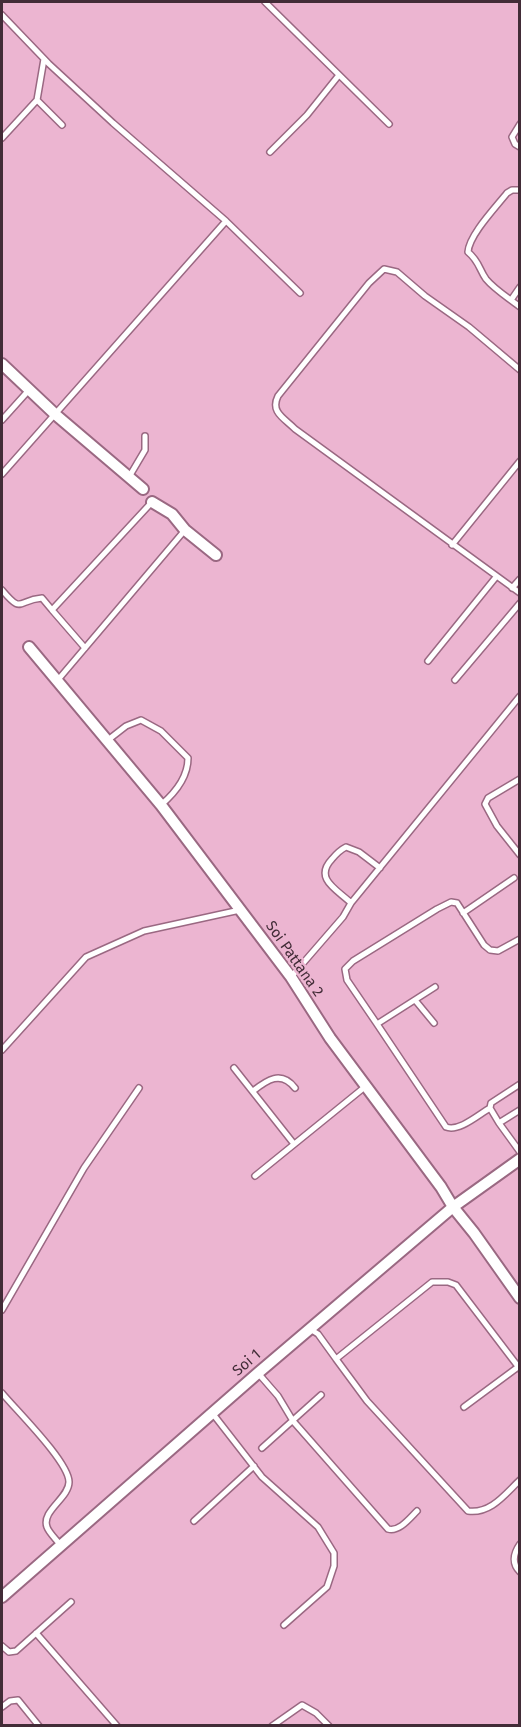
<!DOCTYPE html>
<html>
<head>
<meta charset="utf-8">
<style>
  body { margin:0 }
  #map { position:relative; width:521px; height:1727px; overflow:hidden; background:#ecb5d1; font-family:"Fira Sans",sans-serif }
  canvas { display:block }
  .frame { position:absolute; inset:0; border:3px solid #422c37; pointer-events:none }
</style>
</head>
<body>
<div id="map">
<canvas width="521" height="1727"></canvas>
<div class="frame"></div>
</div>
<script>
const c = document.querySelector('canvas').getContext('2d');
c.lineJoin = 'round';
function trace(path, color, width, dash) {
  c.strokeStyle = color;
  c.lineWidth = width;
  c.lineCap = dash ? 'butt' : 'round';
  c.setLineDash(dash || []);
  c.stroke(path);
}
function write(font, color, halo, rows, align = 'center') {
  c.font = font + ' "Fira Sans",sans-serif';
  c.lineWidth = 5;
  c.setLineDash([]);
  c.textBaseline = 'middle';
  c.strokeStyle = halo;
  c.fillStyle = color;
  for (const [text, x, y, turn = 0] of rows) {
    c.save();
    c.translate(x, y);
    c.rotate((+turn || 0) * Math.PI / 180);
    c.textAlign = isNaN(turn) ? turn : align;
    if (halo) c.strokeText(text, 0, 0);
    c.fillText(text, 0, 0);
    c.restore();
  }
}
const service = new Path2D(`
  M265,2L389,124
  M2,15L49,64L113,123L226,221L2,474
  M44,59L37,100L62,125
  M520,124L512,137L515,144L520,147
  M2,138L37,100
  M270,152L307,115L339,75
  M520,190H512L507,193C496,207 469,235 468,252C479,261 479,269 486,279C495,290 509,298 520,307
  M226,221L300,293
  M511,300L520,287
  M520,370L469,327L425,296L397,272L384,269L369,283L278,396C270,412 284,418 295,429L520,593
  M2,420L29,390
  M129,477L145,450V436
  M452,545L520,461
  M512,588L520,579
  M2,590C23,615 17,600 42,598L52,610
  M85,648L52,610L152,502
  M428,661L496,577
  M455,680L520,603
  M57,681L185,530
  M108,740L126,726L141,720L161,731L188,758C188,776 175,793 161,805
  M520,779L488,798L485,804L497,826L520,855
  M351,903C338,890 313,879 332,859C337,853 340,850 346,847L359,852L380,868
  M463,913L514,878
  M291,977L343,917L351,903L520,696
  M435,987L377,1024L446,1127C459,1132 478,1115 490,1108
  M415,1000L434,1023
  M377,1024L347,980L345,969L353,961L437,909L451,902L457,903L484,945L490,950L498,951L520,939
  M2,1050L86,957L144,931L240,910
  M234,1068L294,1144
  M520,1084L491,1103L490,1108L499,1123L520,1110
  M253,1091C267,1080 281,1070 295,1088
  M499,1123L520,1152
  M255,1176L366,1086
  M2,1310L84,1168L139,1088
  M310,1329L318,1334L336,1359
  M520,1369L456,1285L448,1282H432L336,1359L367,1401L468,1511C491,1514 505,1494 520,1480
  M258,1373L278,1396L293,1421L388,1529C399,1532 409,1519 417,1511
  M2,1393C16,1410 69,1462 69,1482C69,1498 41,1511 47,1527C49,1533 57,1540 61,1546
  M464,1407L518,1367
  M213,1414L262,1477L318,1527L334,1553V1566L327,1587L284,1625
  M262,1448L321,1395
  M194,1521L254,1466
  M520,1544C513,1554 512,1564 520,1572
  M36,1633L117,1726
  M2,1646L9,1652L16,1651L71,1602
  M2,1707L10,1701L18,1700L39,1726
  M272,1726L302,1705L316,1713L329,1726`);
const minor = new Path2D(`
  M2,364L56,415L143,489
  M152,502L172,514L185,530L216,555
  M29,647L161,805L291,977L330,1038L441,1187L453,1207L474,1233L520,1298
  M2,1597L258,1373L453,1207L520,1159`);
trace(service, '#9a6882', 8);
trace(minor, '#9a6882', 14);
trace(service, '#fff', 5);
trace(minor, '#fff', 10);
write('15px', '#422c37', '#ecb5d1', [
  ["Soi Pattana 2",294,959,55],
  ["Soi 1",247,1363,-41]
]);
</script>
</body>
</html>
